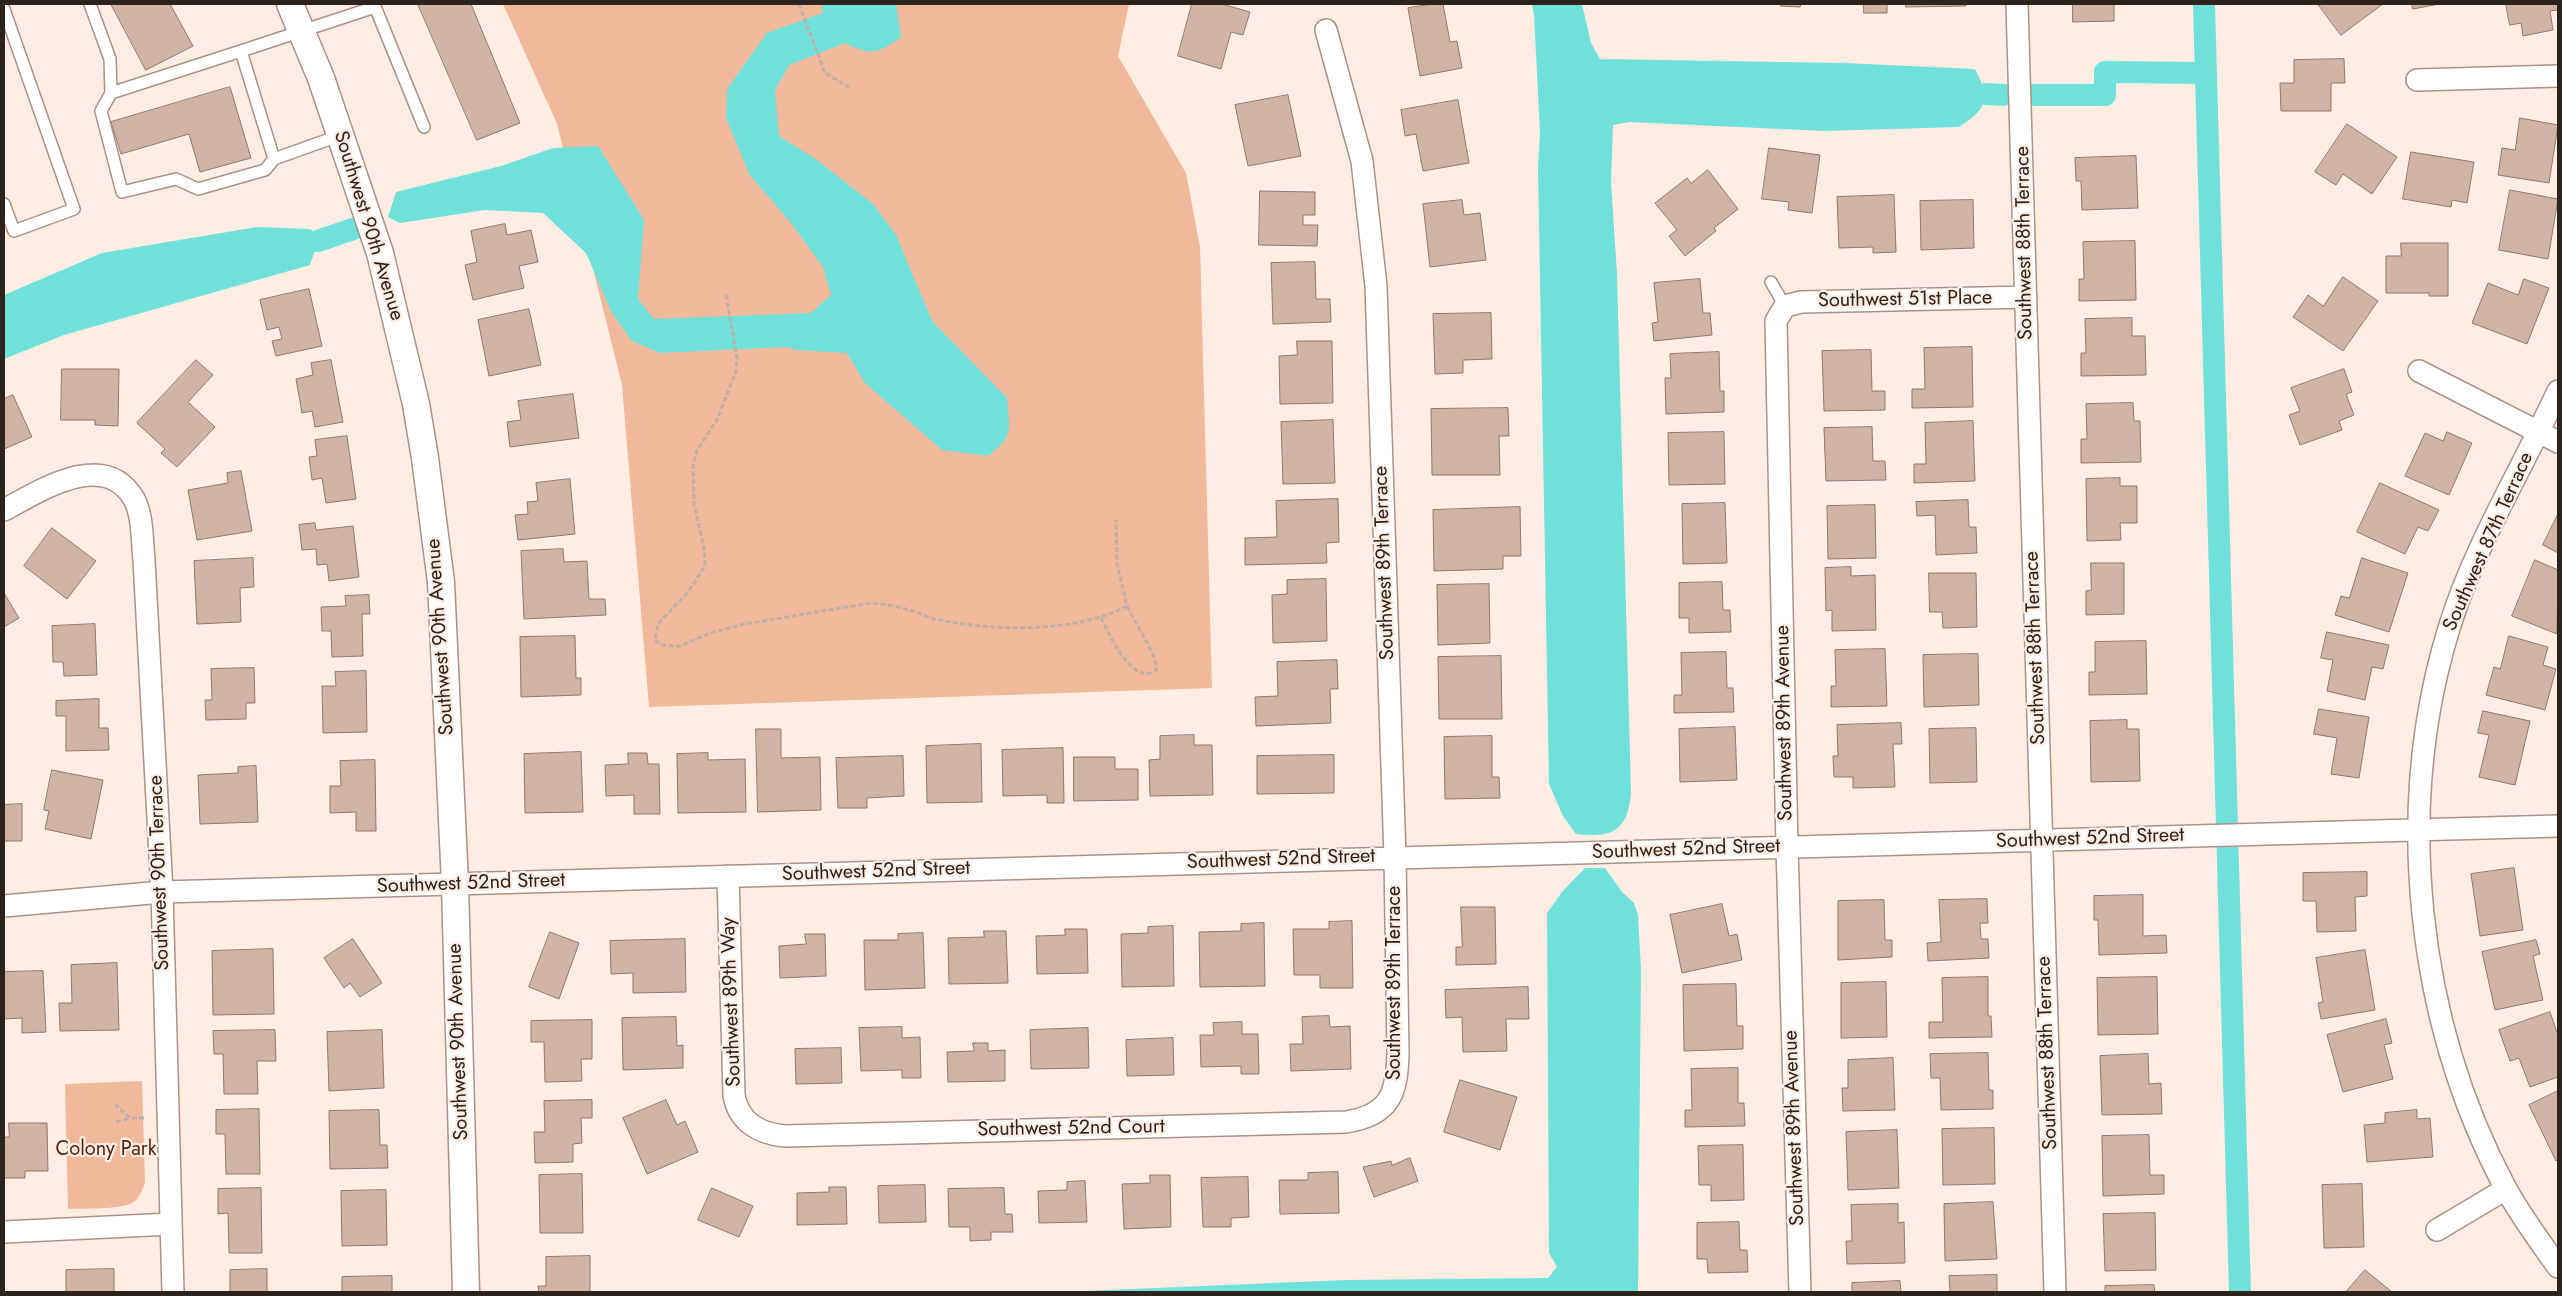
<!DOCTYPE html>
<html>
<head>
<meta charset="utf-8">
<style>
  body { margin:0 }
  #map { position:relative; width:2562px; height:1296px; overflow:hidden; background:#ffede4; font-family:Jost,sans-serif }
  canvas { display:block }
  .frame { position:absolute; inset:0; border:5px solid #2d231d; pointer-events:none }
</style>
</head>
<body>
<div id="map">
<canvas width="2562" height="1296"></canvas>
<div class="frame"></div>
</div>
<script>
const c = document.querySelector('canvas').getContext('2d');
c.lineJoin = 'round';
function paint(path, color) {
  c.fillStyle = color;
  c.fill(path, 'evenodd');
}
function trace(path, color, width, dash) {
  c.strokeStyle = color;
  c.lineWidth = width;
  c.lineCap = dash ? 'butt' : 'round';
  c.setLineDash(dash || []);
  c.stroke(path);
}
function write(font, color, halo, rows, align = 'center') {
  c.font = font + ' Jost,sans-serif';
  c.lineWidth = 4.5;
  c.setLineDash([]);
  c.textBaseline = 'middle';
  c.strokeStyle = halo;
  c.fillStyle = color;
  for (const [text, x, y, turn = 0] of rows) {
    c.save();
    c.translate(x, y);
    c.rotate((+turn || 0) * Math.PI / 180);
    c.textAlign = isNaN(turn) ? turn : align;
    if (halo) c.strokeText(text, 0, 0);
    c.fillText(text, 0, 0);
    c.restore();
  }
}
paint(new Path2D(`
  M503,4H1129L1118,56L1186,173L1200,247L1212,688L649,707L622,385L557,124Z
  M142,1081L145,1183C142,1190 140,1199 132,1203C119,1210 84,1208 68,1209L65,1084Z`), '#f1b99b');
paint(new Path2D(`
  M822,4H896L901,37C877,54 872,56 845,43L789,65L775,90L779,136L817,160L873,204L896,235L932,321L1007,398C1009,430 1015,435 988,456L942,450L865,383L847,353L797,350L785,347L660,353L632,341L612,313L586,253L543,213L485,210L400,223L388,217L396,192L501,166L553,148L598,146L644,220L638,299L654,319L811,313L831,295L823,267L791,223L749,174L726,118L727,89L767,33L823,13Z
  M1532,4H1582L1591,43L1600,59L1844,63L1975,69C1991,99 1987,109 1959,127L1824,131L1629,122L1613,125L1611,182L1617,274L1631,792C1628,831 1613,838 1576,834L1563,816L1549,784L1538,168L1540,133L1534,15Z
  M257,227L311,229L318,241L310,265L64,335L4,359V295L102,253Z
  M1585,868H1605L1622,892L1634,903L1638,915L1641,969L1638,1292H1061L1345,1280L1548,1278L1557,1267L1549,1253L1547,913L1562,892Z`), '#70e0db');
trace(new Path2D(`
  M2204,4L2240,1292
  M1985,94L2004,95
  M2034,95H2105V72L2206,73
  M318,241L353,229`), '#70e0db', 22);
const building = new Path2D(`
  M111,4H170L193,46L146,70Z
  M418,4H471L520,123L477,140Z
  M1192,4H1222L1250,12L1243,35L1231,32L1221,69L1178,56Z
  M1433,4H1443L1450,42L1457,41L1462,68L1420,76L1408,8Z
  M1781,4H1801L1800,7L1781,6Z
  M1864,4H1887V13H1864Z
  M1906,4H1966V6L1906,7Z
  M2073,4H2114V21L2073,22Z
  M2318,4H2383L2341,35Z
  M2412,4H2439L2413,9Z
  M2506,4H2558V10L2550,11L2553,30L2523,36L2521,23L2510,25Z
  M2344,59L2345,83H2331V111H2281L2280,83H2294V60Z
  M230,87L251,158L200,172L189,134L121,154L111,122Z
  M1288,95L1301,156L1248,166L1235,105Z
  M1458,100L1469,163L1423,171L1416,134L1405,136L1401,110Z
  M2520,118L2558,125L2549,183L2498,175L2502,148L2515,150Z
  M2347,124L2397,157L2372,194L2343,174L2336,185L2315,172Z
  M1769,148L1820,155L1812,213L1788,210L1789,202L1762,199Z
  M2411,152L2474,162L2467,203L2452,200L2451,207L2403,199Z
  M2136,156L2138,208L2082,210L2081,181H2076L2075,158Z
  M1708,170L1738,209L1714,228L1716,231L1685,256L1669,236L1677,230L1655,203L1687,178L1691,183Z
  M2510,190L2558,199L2548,259L2499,250Z
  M1260,191L1315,192V215H1303V225H1318L1317,246L1259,245Z
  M1894,195L1896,252L1873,253V247L1839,248L1837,197Z
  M1462,200L1464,215L1480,213L1486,260L1430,267L1423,204Z
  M1973,200L1974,248L1921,250L1920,201Z
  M505,224L507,235L531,230L538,262L519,266L524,288L473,300L465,265L477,262L471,231Z
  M2135,241L2136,300L2079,301V279H2084L2083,242Z
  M2401,243H2448V296H2429V293H2386V256H2401Z
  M1315,262L1316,299H1330L1331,322L1273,324L1271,263Z
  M2343,277L2378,301L2343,351L2293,317L2308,295L2323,306Z
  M1700,279L1703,313H1710L1712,335L1654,341L1652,323L1658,322L1654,283Z
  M2524,279L2549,288L2527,344L2472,323L2488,283L2518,295Z
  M309,289L322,346L276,356L272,341L282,339L279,327L267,330L260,300Z
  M529,309L541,365L489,376L478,320Z
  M1491,313L1492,359L1463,360V373L1435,374L1433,314Z
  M2132,318V336H2145L2146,375L2081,376V353H2086L2085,319Z
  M1297,341H1332L1333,403L1280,404L1279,356L1297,355Z
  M1972,347L1973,407L1912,408V389H1925L1924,348Z
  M1871,350L1872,391H1885V410L1824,411L1822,351Z
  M1719,352L1720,391H1724V412L1666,414L1665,378H1671L1670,354Z
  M196,360L213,375L188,402L215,427L177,467L161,453L165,449L137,423Z
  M331,360L343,422L315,427L312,411L302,413L296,379L313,375L311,363Z
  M62,369H119L118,426L95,425V420H61Z
  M2344,369L2352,392L2346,394L2354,415L2339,421L2342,430L2300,445L2289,415L2300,411L2291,388Z
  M573,394L579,438L510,447L507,422L521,420L518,401Z
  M13,395L32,437L4,449V399Z
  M2133,403L2134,421H2140L2141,462L2081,463V439H2087L2086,404Z
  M1508,408L1509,436H1499L1500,475H1432L1431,409Z
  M1333,420L1335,483L1283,484L1281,422Z
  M1973,421L1975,481L1914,483V464H1926L1925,423Z
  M1872,427L1873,461H1885L1886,480L1826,481L1824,428Z
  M1724,432L1725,484L1669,485L1668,433Z
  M2447,432L2472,443L2449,495L2405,476L2425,433L2443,441Z
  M347,436L356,499L326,503L322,478L312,480L309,457L317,456L315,440Z
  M241,471L252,531L197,540L188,490L228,483L227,473Z
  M2120,478V486H2137V523H2120L2121,540L2087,541L2086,479Z
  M570,479L575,534L518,540L515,515L528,514L527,502L538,501L536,483Z
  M2380,483L2439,510L2428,531L2418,527L2405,554L2357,532Z
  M1338,499L1339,542L1326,543L1327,563L1245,565V538L1277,537L1276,501Z
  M1968,500L1969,527H1976L1977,553L1936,555L1935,515L1917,516L1916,502Z
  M1725,503L1727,563L1683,564L1682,504Z
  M1875,505L1876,558L1828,559L1827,506Z
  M1520,507L1521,556H1503V569L1434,571L1433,510Z
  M2558,514V553L2543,545Z
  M315,523L316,530L353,526L359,577L329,581L327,564L317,565L316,549L302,550L299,525Z
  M52,528L96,561L67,599L24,566Z
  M563,549L564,562L587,561L589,599H605L606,615L524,619L521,551Z
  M253,558L254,587L240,588L241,622L197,624L194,561Z
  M2362,558L2408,573L2389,632L2335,615L2341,596L2349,598Z
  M2535,560L2558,570L2557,634L2512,616Z
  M2091,563H2124V614L2086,615V591L2091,590Z
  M1851,567V576L1875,575L1876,630L1832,631V610L1826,611L1825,568Z
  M1929,573H1976L1977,627L1943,628L1942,612H1930Z
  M1326,579L1327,641L1273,643L1272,595L1287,594V580Z
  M1722,582L1723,610H1730L1731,632L1689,633V618H1679V583Z
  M1489,584L1490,643L1438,645L1437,585Z
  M4,593L19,618L4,627Z
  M369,595L370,614H362L363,656L332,657L331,631H322L321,607L346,606L345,596Z
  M95,624L97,675L64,676L63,662H53L52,626Z
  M2327,632L2389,645L2383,669L2372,667L2365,700L2327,691L2333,660L2321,658Z
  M575,636L576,678H581V695L521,697L520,637Z
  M2509,636L2548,647L2543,665L2556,669L2545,710L2486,695L2494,667L2500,669Z
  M2146,641L2147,694L2089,695V672H2095V642Z
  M1885,649L1887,706L1831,707V686H1836L1835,650Z
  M1726,652L1727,688H1733L1734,712L1674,713V695H1682L1681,653Z
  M1978,654L1979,705L1924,707L1923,655Z
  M1501,656L1502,719H1439L1438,657Z
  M1337,660L1338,689H1330L1331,723L1256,726L1255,697L1278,696L1277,662Z
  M254,668L255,703H246V719L206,720L205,700H212L211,669Z
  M366,671L367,732L323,733L322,686H336L335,672Z
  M99,699V728H108L109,750L66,751V716H56V701Z
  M2319,709L2369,717L2359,778L2331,774L2337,738L2314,734Z
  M2483,711L2530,721L2515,785L2479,777L2489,735L2478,733Z
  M2127,720V729H2139L2140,781L2091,782L2090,721Z
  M1901,723L1902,744H1893L1895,787L1853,788V777H1834L1833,756H1838L1837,725Z
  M1735,727L1737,780L1680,782L1679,729Z
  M1976,728L1977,782L1930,783L1929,729Z
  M756,729H781V758L820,757L821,810L758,812Z
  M1194,735V745H1212L1213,795L1150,796L1149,760L1160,759V736Z
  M1492,736V777H1499L1500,798L1445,799L1444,737Z
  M981,744L982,802L927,803L926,746Z
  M1063,748L1064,803H1047V795L1003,796L1002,750Z
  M581,752L583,812L525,813L524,754Z
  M628,753H647L648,764H659L660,814H634V795L606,796L605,765L628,764Z
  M708,753V760L745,759L746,812L678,813L677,754Z
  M1334,755V793L1257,794V756Z
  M903,756L904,796L867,798V808H838L836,758Z
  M1074,757H1115V769H1138V800L1074,801Z
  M375,760L376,831H356V812L330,813V786H341L340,761Z
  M256,766L258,822L200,824L198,775L238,773V767Z
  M52,770L103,780L91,839L45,829L49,811L44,810Z
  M22,804V841H4V805Z
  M2514,868L2523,930L2480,936L2471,874Z
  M2367,872V896L2355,897L2356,931L2317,932L2316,901H2303V873Z
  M2143,895V936L2166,935L2167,953L2099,955L2098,920H2094V896Z
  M1987,899L1988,923H1980L1981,939H1988L1989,958L1928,961L1927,943L1941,942L1939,900Z
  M1884,900L1885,940H1892V957L1838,960V901Z
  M1722,904L1729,936L1737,934L1742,960L1682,973L1670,915Z
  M1461,907H1495L1496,964L1456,965V947H1462Z
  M1352,921L1353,988H1320V975H1294L1293,929H1329V922Z
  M1264,923L1265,986L1200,987L1199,932L1241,931V924Z
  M1173,926L1174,986L1122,987L1121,934L1148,933V927Z
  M1065,929H1087L1088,973L1037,974L1036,936L1065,935Z
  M984,931H1006L1008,983L949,984L948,938L984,937Z
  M550,932L579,943L559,999L529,987Z
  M923,933L925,988L865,990L864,940H898V934Z
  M805,934H825L826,976L780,978L779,946L806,944Z
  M353,939L382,983L360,997L350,983L344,988L324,958Z
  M685,939L686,992L633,993V973L611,974L610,941Z
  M2536,940L2540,954L2533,956L2543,1000L2495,1010L2482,952Z
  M273,949L274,1014L213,1015L212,951Z
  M2365,950L2375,1010L2321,1019L2318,1003L2323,1002L2316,958Z
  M117,963L119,1030L60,1031L59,1003H72L71,965Z
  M43,971L46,1032L22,1033V1018L4,1019V972Z
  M1988,977V1016H1991L1992,1037L1929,1038V1022H1943L1942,978Z
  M2157,977L2158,1034L2098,1035L2097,978Z
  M1886,982L1887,1037L1841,1038V983Z
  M1736,984L1737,1026H1743V1049L1684,1051L1683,985Z
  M1528,987L1529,1019H1506L1507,1051L1463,1052L1462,1017L1446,1018L1445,990Z
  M2550,1012L2558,1035V1077L2530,1087L2519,1058L2510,1061L2499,1030Z
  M1329,1016L1330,1027L1350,1026L1351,1069L1291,1071L1290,1044H1303L1302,1017Z
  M676,1017L677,1046L683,1045V1068L623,1070L622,1018Z
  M2386,1019L2392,1043L2384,1045L2393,1079L2343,1092L2327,1035Z
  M592,1020V1059H581L582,1081L545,1082L544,1042H531V1021Z
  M1242,1022V1034H1258L1259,1074H1241V1066L1201,1067L1200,1035H1214L1213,1023Z
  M902,1027V1038L920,1037L921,1078H902V1070L861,1071L859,1028Z
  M1088,1028L1089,1068L1031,1069L1030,1030Z
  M275,1030L276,1061H257L258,1094H224L223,1054H214L213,1031Z
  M382,1030L384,1088L329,1091L327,1032Z
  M1173,1038L1174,1075L1127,1076L1126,1040Z
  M973,1043H988V1051L1005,1050V1081L948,1082L947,1052L974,1051Z
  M841,1048L842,1083L796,1084L795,1049Z
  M1988,1053L1989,1090H1993V1109L1941,1110L1940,1078H1931L1930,1054Z
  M2148,1054L2149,1084L2161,1083L2162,1114L2102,1115L2100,1056Z
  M1893,1058L1895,1110L1843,1111L1842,1088H1848V1060Z
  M1738,1068V1103H1744L1745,1126L1685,1127V1110H1692L1691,1069Z
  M1460,1080L1517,1097L1500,1150L1444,1132Z
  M2558,1091V1159L2556,1161L2529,1105Z
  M592,1100V1118H581L582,1143L573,1144V1162L535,1163L534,1132H545L544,1101Z
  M666,1100L677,1125L685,1121L698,1152L647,1174L623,1118Z
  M259,1109L260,1174H226L225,1134H216V1110Z
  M379,1110L380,1145H387L388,1168L330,1169L329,1111Z
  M2417,1110V1119L2430,1118L2433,1157L2367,1162L2364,1125L2385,1123V1113Z
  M9,1123H47L48,1171H25V1178H4V1137H9Z
  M1994,1128L1995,1184L1943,1185L1942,1129Z
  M1897,1130L1899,1188L1848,1190L1846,1132Z
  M2149,1135L2150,1175H2164V1194L2103,1196L2102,1136Z
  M1743,1145L1744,1200L1711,1201V1185H1699L1698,1146Z
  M1410,1158L1418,1181L1374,1197L1363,1167L1391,1161L1392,1165Z
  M1338,1172L1339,1213L1280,1214L1279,1180H1308V1173Z
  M582,1174L583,1233H540L539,1175Z
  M1150,1175H1170L1171,1227L1124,1229L1122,1184L1150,1183Z
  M1248,1177L1249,1217L1231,1218V1227H1203L1201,1178Z
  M1085,1181L1087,1222L1039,1223L1038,1191L1067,1190V1182Z
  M2362,1184L2364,1247L2324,1248L2322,1185Z
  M925,1185L926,1222L879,1223L878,1186Z
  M829,1187H846L847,1224L797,1225V1193L829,1192Z
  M261,1188L262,1253H229L228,1213L218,1214V1189Z
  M712,1188L753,1206L739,1237L698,1220Z
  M1004,1188L1005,1214H1012L1013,1232H991V1240L970,1241V1227H949L948,1189Z
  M386,1190L387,1245L342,1246L341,1191Z
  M1993,1202L1997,1259L1945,1261L1944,1204Z
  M1898,1204V1223L1904,1222L1905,1263L1847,1264L1846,1241H1852L1851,1205Z
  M2155,1213L2156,1270L2105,1271L2103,1214Z
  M1739,1222L1740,1250H1747L1748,1272L1708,1273L1707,1259H1697V1223Z
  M590,1256V1292H539L538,1286H546V1257Z
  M114,1269V1292H66V1270Z
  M267,1269V1292H230V1270Z
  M2365,1270L2392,1292H2346Z
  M1997,1275V1292H1950L1949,1276Z
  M392,1276V1292H342V1277Z
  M1900,1281L1901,1292H1852V1283Z
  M2154,1285L2155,1292H2105V1286Z`);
paint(building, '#cfb3a5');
trace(building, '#92786b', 1);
const service = new Path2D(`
  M90,4L110,59L111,93L101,111L122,192L176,179L198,189L265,170L274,159L341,135
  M374,4L424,127
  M4,9L74,209L14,231L4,204
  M111,93L241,51
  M274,159L241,51L375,7
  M1771,282L1785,306`);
const minor = new Path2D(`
  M2017,4L2055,1292
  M2417,80L2558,76
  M2419,371L2558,442
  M2558,391C2522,469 2476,543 2450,625C2393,807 2416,1021 2506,1189C2521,1216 2540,1242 2558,1267
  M4,510C40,491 104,448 134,499C143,515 142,542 144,560L162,892L173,1292
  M728,876L734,1095C738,1121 759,1134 785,1136L1346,1122C1390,1115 1397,1094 1398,1053L1395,857L1376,286L1362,161L1326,30
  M4,906L162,892L2558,826
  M2437,1230L2506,1189
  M4,1232L171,1224
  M1800,1292L1787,847L1776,321L1785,306L1801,302L2026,297`);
const tertiary = new Path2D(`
  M290,4L321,78L380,253L416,404L425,458L441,582L455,884L466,1292`);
trace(service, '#ac9284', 14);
trace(minor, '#ac9284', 24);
trace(tertiary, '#ac9284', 29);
trace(new Path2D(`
  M799,4L825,73L849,87
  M726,295L737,358L736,371L717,420L697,450L693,465L694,505L704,548L705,566L688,592L658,624L655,640L661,645L680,646L710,633L745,624L871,603C884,604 897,606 909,610C918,612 926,617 934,619C991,631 1075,634 1127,606L1117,564L1116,520
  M1101,618C1109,634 1133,688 1156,670C1159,657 1134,622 1127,606
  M115,1104L130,1118H144
  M116,1122L130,1118`), '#beaea6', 3, [5, 2.5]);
trace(service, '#fff', 11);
trace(minor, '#fff', 21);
trace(tertiary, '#fff', 26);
write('20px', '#2d231d', '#ffede4', [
  ["Southwest 90th Avenue",368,226,73],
  ["Southwest 88th Terrace",2025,243,-91],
  ["Southwest 51st Place",1905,300,-1],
  ["Southwest 87th Terrace",2489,542,-66],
  ["Southwest 89th Terrace",1385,563,-92],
  ["Southwest 90th Avenue",441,637,-94],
  ["Southwest 88th Terrace",2036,648,-92],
  ["Southwest 89th Avenue",1785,723,-91],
  ["Southwest 52nd Street",2090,839,-2],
  ["Southwest 52nd Street",1686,850,-2],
  ["Southwest 52nd Street",1281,860,-2],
  ["Southwest 52nd Street",876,872,-2],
  ["Southwest 90th Terrace",160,873,-92],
  ["Southwest 52nd Street",471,884,-2],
  ["Southwest 89th Terrace",1395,983,-90],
  ["Southwest 89th Way",732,1002,-92],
  ["Southwest 90th Avenue",459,1042,-92],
  ["Southwest 88th Terrace",2048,1053,-92],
  ["Southwest 89th Avenue",1795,1128,-92],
  ["Southwest 52nd Court",1071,1129,-1]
]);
write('20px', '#532506', '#ffede4', [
  ["Colony Park",106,1150]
]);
</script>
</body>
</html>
